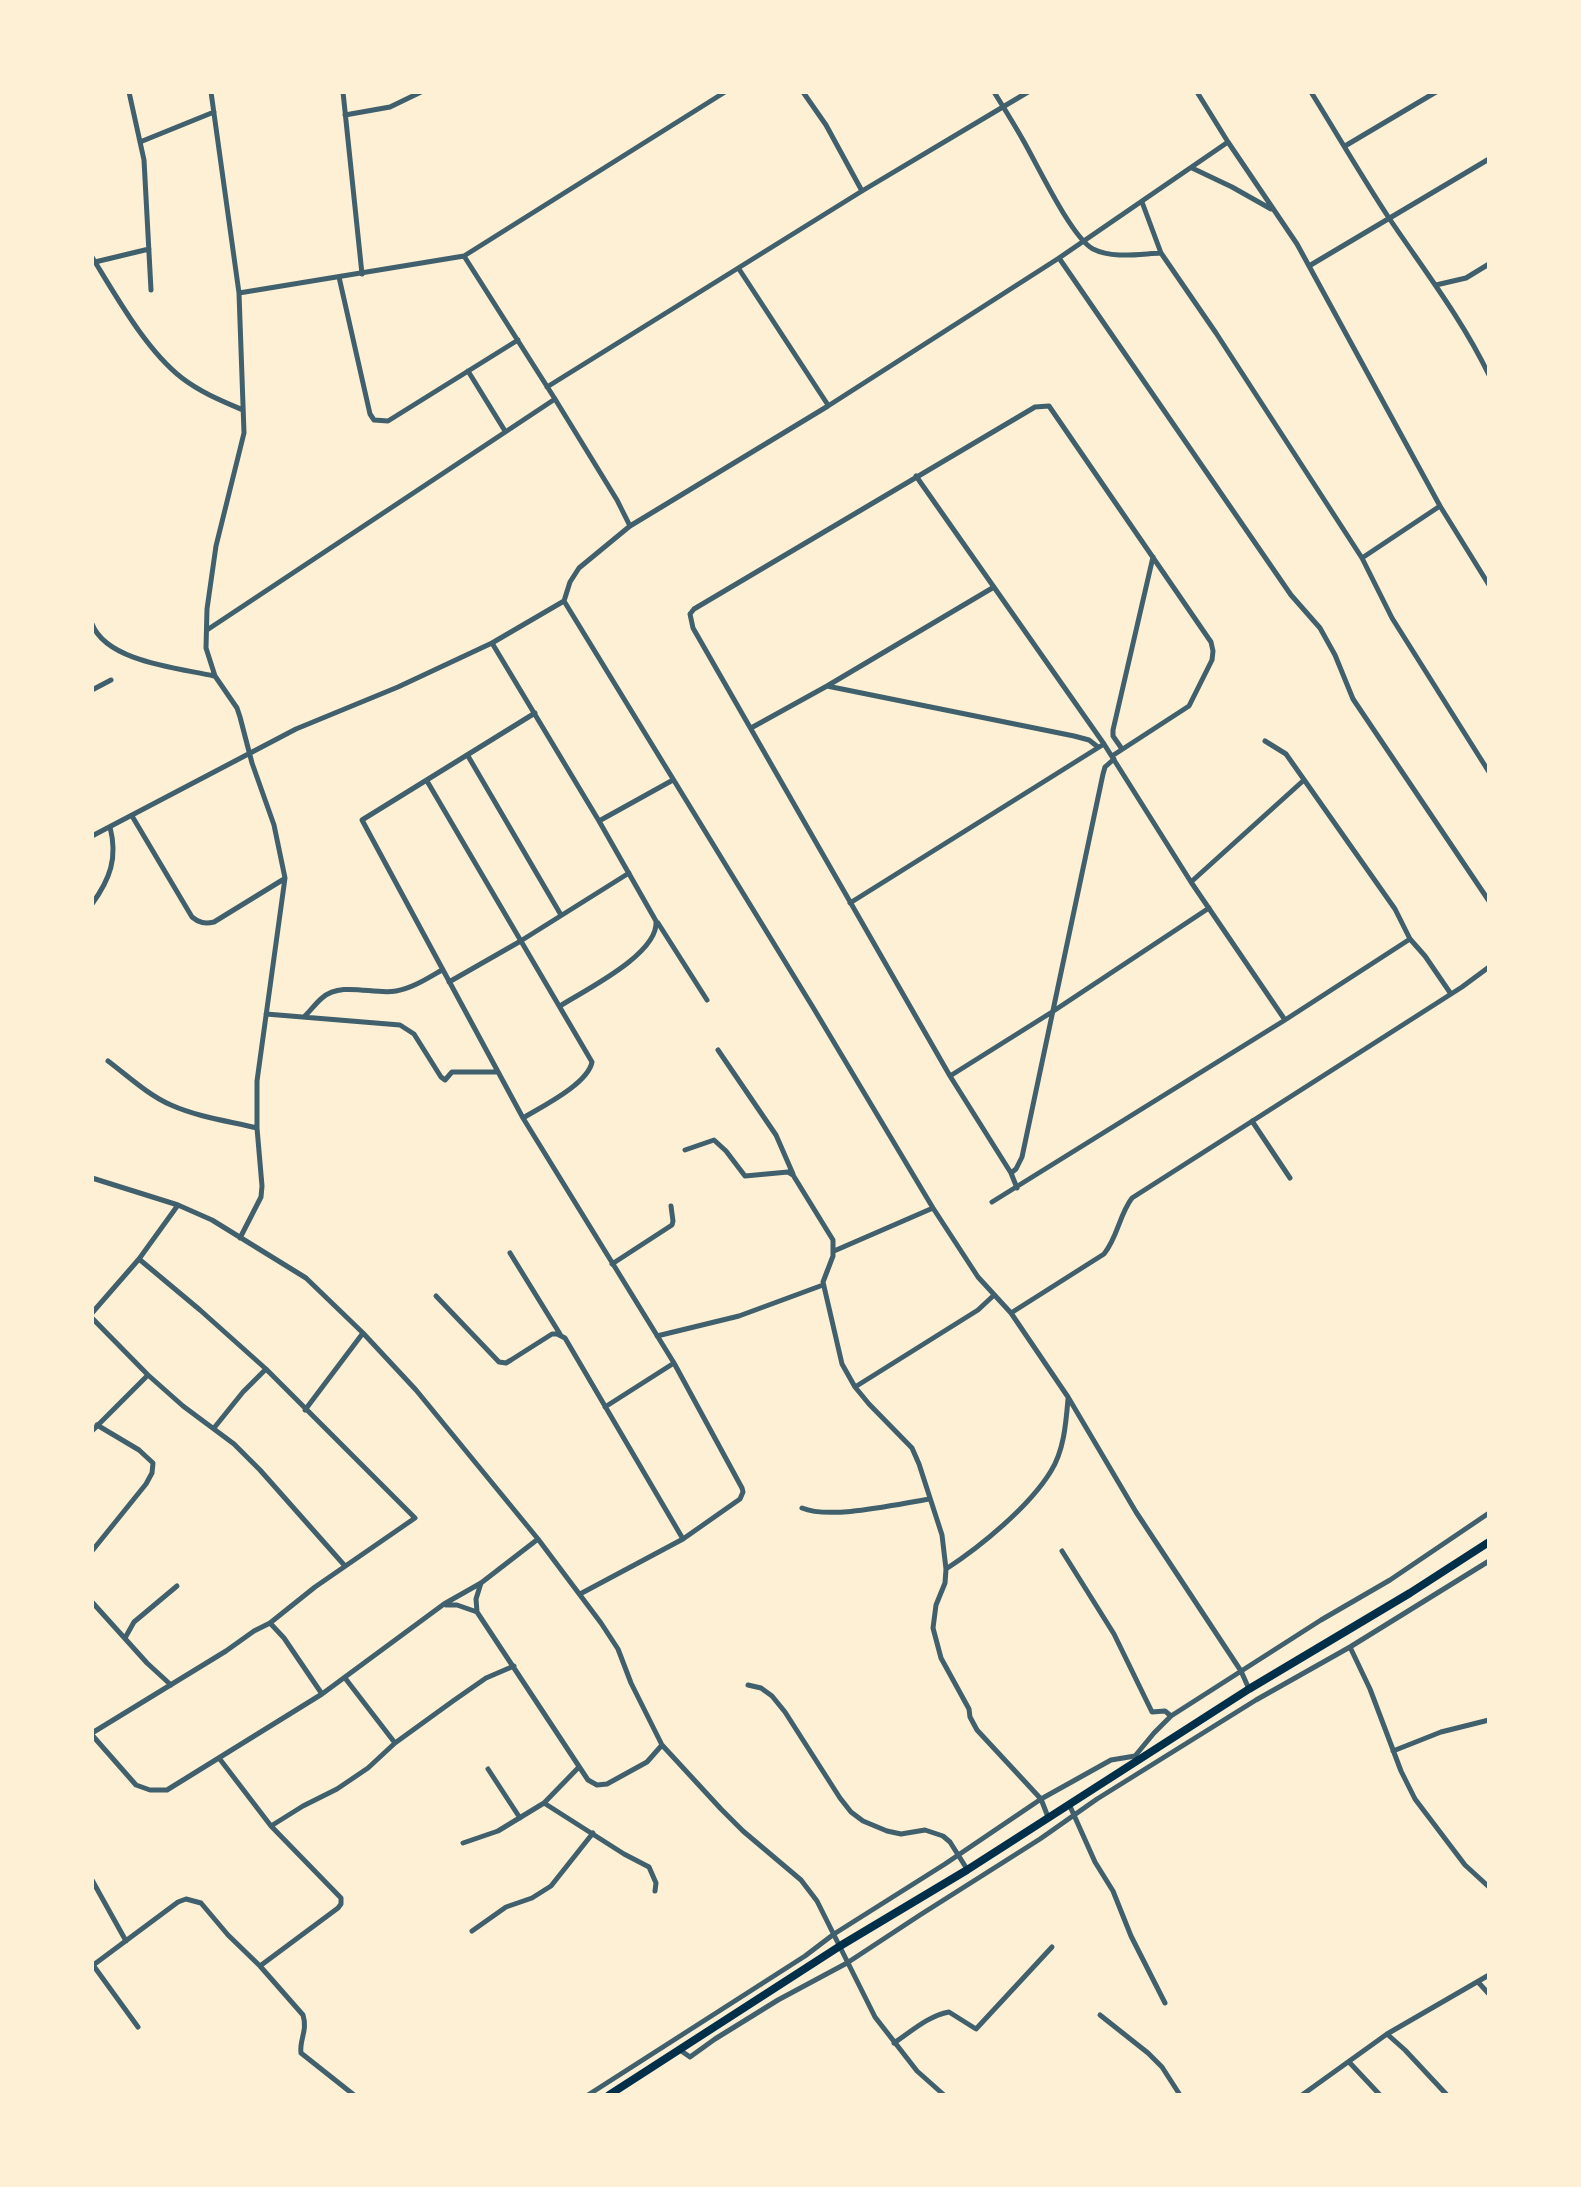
<!DOCTYPE html>
<html>
<head>
<meta charset="utf-8">
<style>
  body { margin:0 }
  #map { position:relative; width:1581px; height:2187px; overflow:hidden; background:#fdf0d5; font-family:Signika,sans-serif }
  canvas { display:block }
  .frame { position:absolute; inset:0; border:94px solid #fdf0d5; pointer-events:none }
</style>
</head>
<body>
<div id="map">
<canvas width="1581" height="2187"></canvas>
<div class="frame"></div>
</div>
<script>
const c = document.querySelector('canvas').getContext('2d');
c.lineJoin = 'round';
function trace(path, color, width, dash) {
  c.strokeStyle = color;
  c.lineWidth = width;
  c.lineCap = dash ? 'butt' : 'round';
  c.setLineDash(dash || []);
  c.stroke(path);
}
trace(new Path2D(`
  M129,92L144,160L151,290
  M211,92L239,293L244,433L216,546L207,609L206,648L215,676L237,708L240,717L252,763L274,825L285,878L257,1081V1128L262,1186L261,1197L240,1238
  M343,92L362,274
  M803,92L826,125L862,191
  M994,92C1004,108 1014,124 1023,140C1037,164 1071,237 1093,249C1113,259 1139,254 1161,253
  M1197,92L1228,142L1297,244L1440,506L1489,585
  M1311,92C1337,134 1362,177 1389,218C1424,270 1462,319 1489,375
  M345,115L390,107L421,92
  M140,142L214,112
  M1345,146L1436,92
  M1192,168L1232,187L1271,209
  M1142,202L1161,253L1216,333L1362,558L1392,618L1489,772
  M464,256L555,399L617,500L630,526
  M92,257C116,296 146,350 182,378C200,392 222,401 243,410
  M1059,258L1291,595L1320,628L1335,655L1353,699L1489,901
  M95,262L149,249
  M1309,266L1489,159
  M739,269L828,405
  M339,277L370,414L374,420L388,421L518,340
  M1436,285L1466,278L1489,264
  M239,293L464,256L725,92
  M468,371L505,431
  M547,387L862,191L1028,92
  M916,476L1104,744L1191,882L1285,1020
  M1362,558L1440,506
  M564,601L814,1009L933,1208L978,1277L1011,1313L1068,1397L1136,1512L1241,1671L1249,1689
  M92,624C107,662 179,668 214,676
  M207,630L555,399
  M492,643L599,821L656,921C659,954 585,990 560,1006
  M827,686L1074,736L1089,740L1098,747
  M92,690L111,680
  M535,713L362,820L523,1118L674,1363L742,1488L743,1492L740,1499L683,1539L580,1594
  M751,728L827,686L994,587
  M1265,741L1286,754L1395,909L1410,939L1425,956L1451,994
  M1122,749L1113,736V730L1153,557
  M468,756L561,915
  M427,781L592,1062C588,1084 541,1107 523,1118
  M132,816L192,917C199,923 205,924 214,922L284,879
  M599,821L673,780
  M92,836L296,729L398,687L492,643L564,601L570,582L579,568L630,526L828,406L1059,258L1228,142
  M1191,882L1304,780
  M850,903L1104,744
  M92,904C110,879 118,858 110,827
  M658,923L707,1000
  M449,982L519,942L629,873
  M266,1014L400,1025L414,1034L441,1077L445,1080L452,1072H498
  M305,1016C311,1010 316,1003 322,998C342,981 373,995 396,991C413,988 428,978 442,970
  M718,1050L776,1135L793,1174
  M108,1061C128,1076 148,1095 171,1105C198,1117 228,1121 257,1128
  M950,1076L1052,1012L1209,908
  M1252,1121L1290,1178
  M685,1150L714,1140L726,1151L745,1176L788,1172L793,1175L833,1240V1256L823,1282L842,1364L855,1387L869,1404L912,1448L919,1464L942,1535L946,1569L945,1583L936,1605L933,1628L941,1658L969,1709L970,1717L977,1730L1041,1799L1048,1817
  M1011,1173L1016,1169L1022,1157L1103,774L1105,767L1114,759
  M92,1178L178,1205L212,1220L306,1278L363,1333L416,1390L538,1539L601,1623L618,1649L631,1683L662,1745L721,1809L743,1831L801,1880L817,1901L875,2017L917,2071L944,2095
  M1017,1188L1011,1173L950,1076L693,628L690,614L694,609L1035,407L1049,406L1211,642L1213,651L1212,660L1189,706L1112,756
  M992,1202L1285,1020L1410,939
  M834,1251L933,1208
  M510,1253L560,1334
  M612,1264L672,1225L673,1221L671,1206
  M436,1296L499,1362L506,1363L511,1360L552,1334H557L565,1338L683,1539
  M92,1313L139,1259L178,1205
  M1011,1313L1104,1254C1118,1237 1119,1215 1132,1198L1462,987L1489,967
  M92,1318L148,1375L183,1406L234,1444L260,1470L345,1566
  M657,1336L739,1316L823,1285
  M855,1387L978,1310L993,1296
  M605,1407L674,1363
  M305,1410L363,1333
  M214,1428L243,1392L266,1369
  M92,1431L148,1375
  M802,1508C831,1520 897,1504 930,1499
  M92,1551L146,1484L152,1473L153,1463L139,1450L97,1425
  M1062,1551L1114,1634L1152,1712L1165,1711L1171,1716
  M946,1569C980,1547 1030,1506 1051,1471C1064,1450 1066,1423 1068,1399
  M92,1602L147,1663L171,1685
  M446,1605H457L477,1612L588,1780L597,1785L607,1784L647,1762L662,1745
  M477,1612L476,1599L481,1583
  M270,1623L284,1638L322,1694
  M125,1638L134,1622L177,1586
  M1350,1647L1370,1689L1401,1771L1415,1799L1465,1865L1489,1887
  M345,1678L395,1743
  M748,1685L761,1688L772,1696L785,1712L840,1798L851,1812L863,1821L887,1831L901,1834L925,1830L943,1836L950,1842L967,1869
  M92,1733L226,1651L254,1631L270,1623L315,1587L415,1518L266,1369L200,1310L139,1259
  M92,1735L136,1785L150,1790H167L322,1694L444,1604L481,1583L538,1539
  M1393,1751L1441,1732L1489,1720
  M219,1758L271,1826L341,1898V1904L338,1908L260,1966
  M488,1769L520,1818
  M544,1803L624,1854L649,1867L656,1883L655,1891
  M1069,1804L1095,1862L1113,1891L1131,1936L1165,2003
  M271,1826L303,1806L337,1789L368,1768L395,1743L453,1701L486,1678L514,1666
  M463,1843L498,1831L544,1803L579,1767
  M92,1880L126,1941
  M472,1931L506,1907L532,1898L551,1886L593,1833
  M93,1965L138,2027
  M92,1966L178,1902L186,1899L201,1903L228,1935L260,1966L303,2015C308,2031 299,2040 301,2053L354,2095
  M1478,1982L1489,1994
  M1100,2015L1148,2053L1162,2067L1180,2095
  M1387,2034L1405,2050L1447,2095
  M894,2043C912,2031 928,2016 949,2012L976,2029L1052,1947
  M680,2050L690,2057L715,2039L778,2000L847,1963L920,1915L1040,1839L1097,1799L1256,1700L1350,1647L1489,1561
  M1349,2062L1380,2095
  M588,2095L805,1956L834,1934L945,1864L1041,1799L1111,1760L1135,1756L1154,1733L1171,1716L1321,1620L1390,1580L1489,1513
  M1302,2095L1387,2034L1489,1975`), '#3f606c', 5);
trace(new Path2D(`
  M609,2095L840,1946L967,1870L1249,1689L1410,1593L1489,1542`), '#003049', 8);
</script>
</body>
</html>
